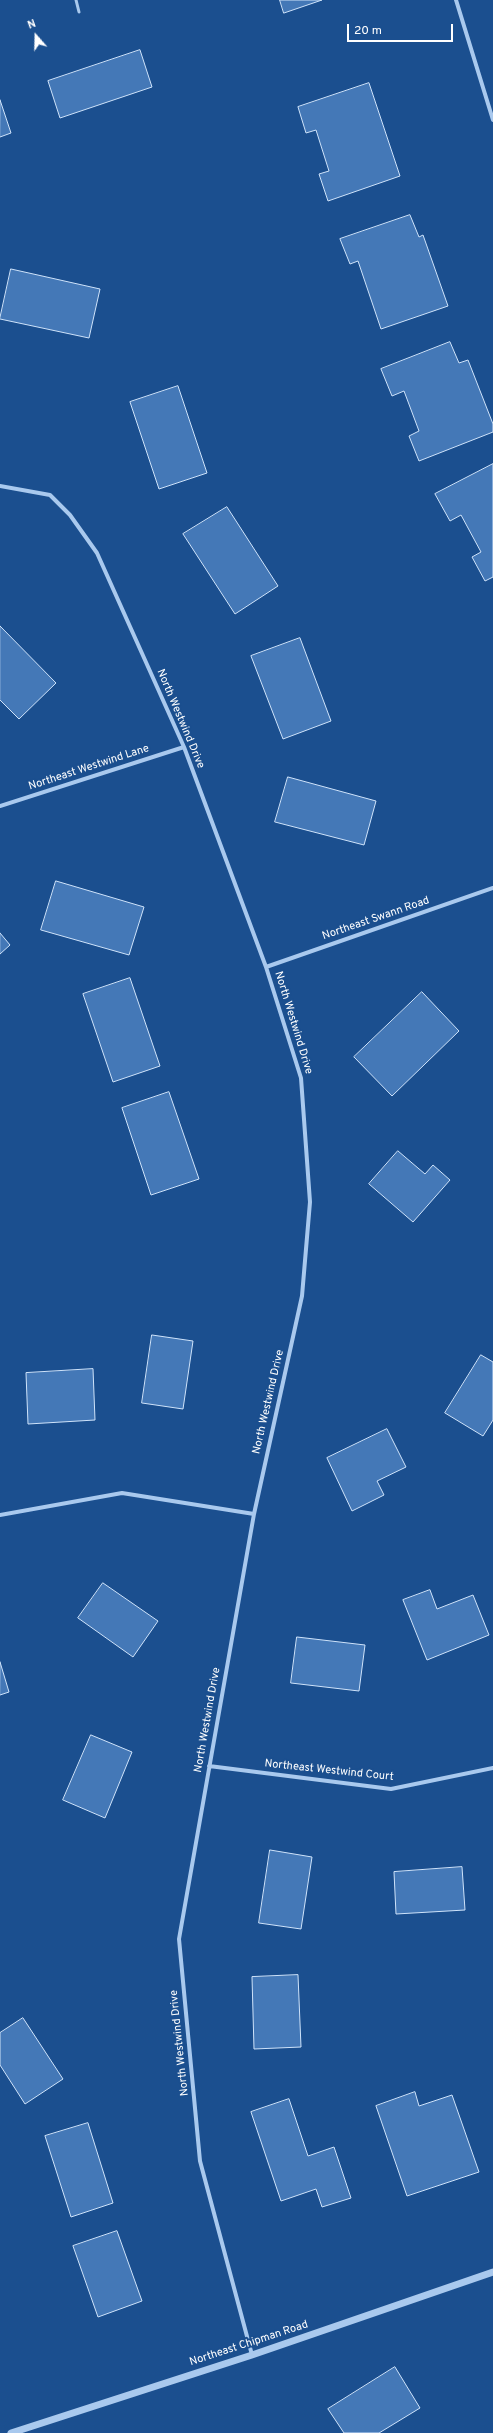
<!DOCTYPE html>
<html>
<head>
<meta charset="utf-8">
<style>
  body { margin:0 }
  #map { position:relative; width:493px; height:2433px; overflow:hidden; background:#1b4f8f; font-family:Overpass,sans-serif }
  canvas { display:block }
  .north { position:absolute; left:16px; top:16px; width:40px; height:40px; -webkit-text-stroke:3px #1b4f8f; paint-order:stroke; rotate:340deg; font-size:11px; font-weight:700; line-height:16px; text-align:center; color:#fff }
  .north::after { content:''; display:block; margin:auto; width:14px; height:18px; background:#fff; clip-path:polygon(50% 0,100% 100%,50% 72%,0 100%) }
  .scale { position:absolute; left:347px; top:24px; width:106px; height:18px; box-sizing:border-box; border:2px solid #fff; border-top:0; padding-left:5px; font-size:12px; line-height:14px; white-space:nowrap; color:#fff; -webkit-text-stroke:3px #1b4f8f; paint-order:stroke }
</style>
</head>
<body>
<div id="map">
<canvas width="493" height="2433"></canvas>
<div class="north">N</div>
<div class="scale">20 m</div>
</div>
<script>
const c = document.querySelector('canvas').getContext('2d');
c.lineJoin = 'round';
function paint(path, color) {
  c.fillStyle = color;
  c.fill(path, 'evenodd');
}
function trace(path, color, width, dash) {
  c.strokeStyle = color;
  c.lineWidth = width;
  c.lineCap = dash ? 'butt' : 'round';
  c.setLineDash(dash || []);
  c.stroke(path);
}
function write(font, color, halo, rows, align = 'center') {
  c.font = font + ' Overpass,sans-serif';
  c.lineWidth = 4;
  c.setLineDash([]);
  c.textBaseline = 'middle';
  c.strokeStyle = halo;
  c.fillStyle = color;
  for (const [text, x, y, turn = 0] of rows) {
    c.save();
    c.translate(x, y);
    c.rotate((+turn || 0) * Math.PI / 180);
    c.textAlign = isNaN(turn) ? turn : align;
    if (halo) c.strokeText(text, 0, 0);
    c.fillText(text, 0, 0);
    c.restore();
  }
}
const building = new Path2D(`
  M280,0H322L284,13Z
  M140,50L152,87L60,118L48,81Z
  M369,83L400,176L328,201L319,174L329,171L316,130L306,133L298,107Z
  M0,100L11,133L0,137Z
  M410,215L419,237L423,235L448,306L381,329L358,261L350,264L340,239Z
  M11,269L100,289L89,338L0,319Z
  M450,342L459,363L468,360L493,424V432L419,461L409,436L419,431L404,391L392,396L381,369Z
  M178,386L207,473L159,489L130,402Z
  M493,464V577L485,581L472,557L481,552L461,515L450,521L435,494Z
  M227,507L278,586L235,614L183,534Z
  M0,626L56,683L19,719L0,700Z
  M300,638L331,721L283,739L251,656Z
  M288,777L376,801L364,845L275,822Z
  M56,881L144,907L129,955L41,930Z
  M0,933L10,945L0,954Z
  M130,978L160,1066L113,1082L83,994Z
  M422,992L459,1031L392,1096L354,1057Z
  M169,1092L199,1179L151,1195L122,1108Z
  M398,1151L425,1174L433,1165L450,1180L413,1222L369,1184Z
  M152,1335L193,1341L183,1409L142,1403Z
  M481,1355L493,1362V1420L483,1436L445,1413Z
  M93,1369L95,1420L28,1424L26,1373Z
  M387,1429L406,1467L377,1481L384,1495L352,1511L327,1458Z
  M103,1583L158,1621L133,1657L78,1618Z
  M430,1590L437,1609L473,1595L489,1635L427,1660L403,1600Z
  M297,1637L365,1645L359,1691L291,1683Z
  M0,1662L9,1692L0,1695Z
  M91,1735L132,1752L105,1818L63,1800Z
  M270,1850L312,1857L301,1929L259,1923Z
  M462,1867L465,1910L396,1914L394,1872Z
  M298,1975L301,2047L254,2049L252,1977Z
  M23,2018L63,2079L25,2104L0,2065V2033Z
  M415,2092L419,2106L452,2095L479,2172L407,2196L376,2106Z
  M289,2099L308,2156L334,2147L351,2198L322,2207L316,2189L281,2201L251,2112Z
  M88,2123L113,2203L71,2217L45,2136Z
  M117,2231L142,2301L98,2317L73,2246Z
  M395,2367L420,2408L379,2433H344L328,2409Z`);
paint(building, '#4478b7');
trace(building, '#cfe3fa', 1);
trace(new Path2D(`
  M76,0L79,12`), '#a9c9ee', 3);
trace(new Path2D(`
  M456,0L493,120
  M0,486L50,495L70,515L97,553L184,747L266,967L301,1078L310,1202L302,1296L254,1514L179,1939L200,2161L252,2355
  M0,806L184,747
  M266,967L493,888
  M0,1515L122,1493L254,1514
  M209,1766L391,1789L493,1768`), '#a9c9ee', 4);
trace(new Path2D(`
  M11,2433L252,2355L493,2272`), '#a9c9ee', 7);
write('11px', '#fff', '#1b4f8f', [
  ["North Westwind Drive",180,719,67],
  ["Northeast Westwind Lane",89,768,-18],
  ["Northeast Swann Road",376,919,-19],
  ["North Westwind Drive",293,1023,73],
  ["North Westwind Drive",269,1402,-77],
  ["North Westwind Drive",208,1720,-80],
  ["Northeast Westwind Court",329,1771,6],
  ["North Westwind Drive",180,2043,-96],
  ["Northeast Chipman Road",249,2344,-18]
]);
</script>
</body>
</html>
